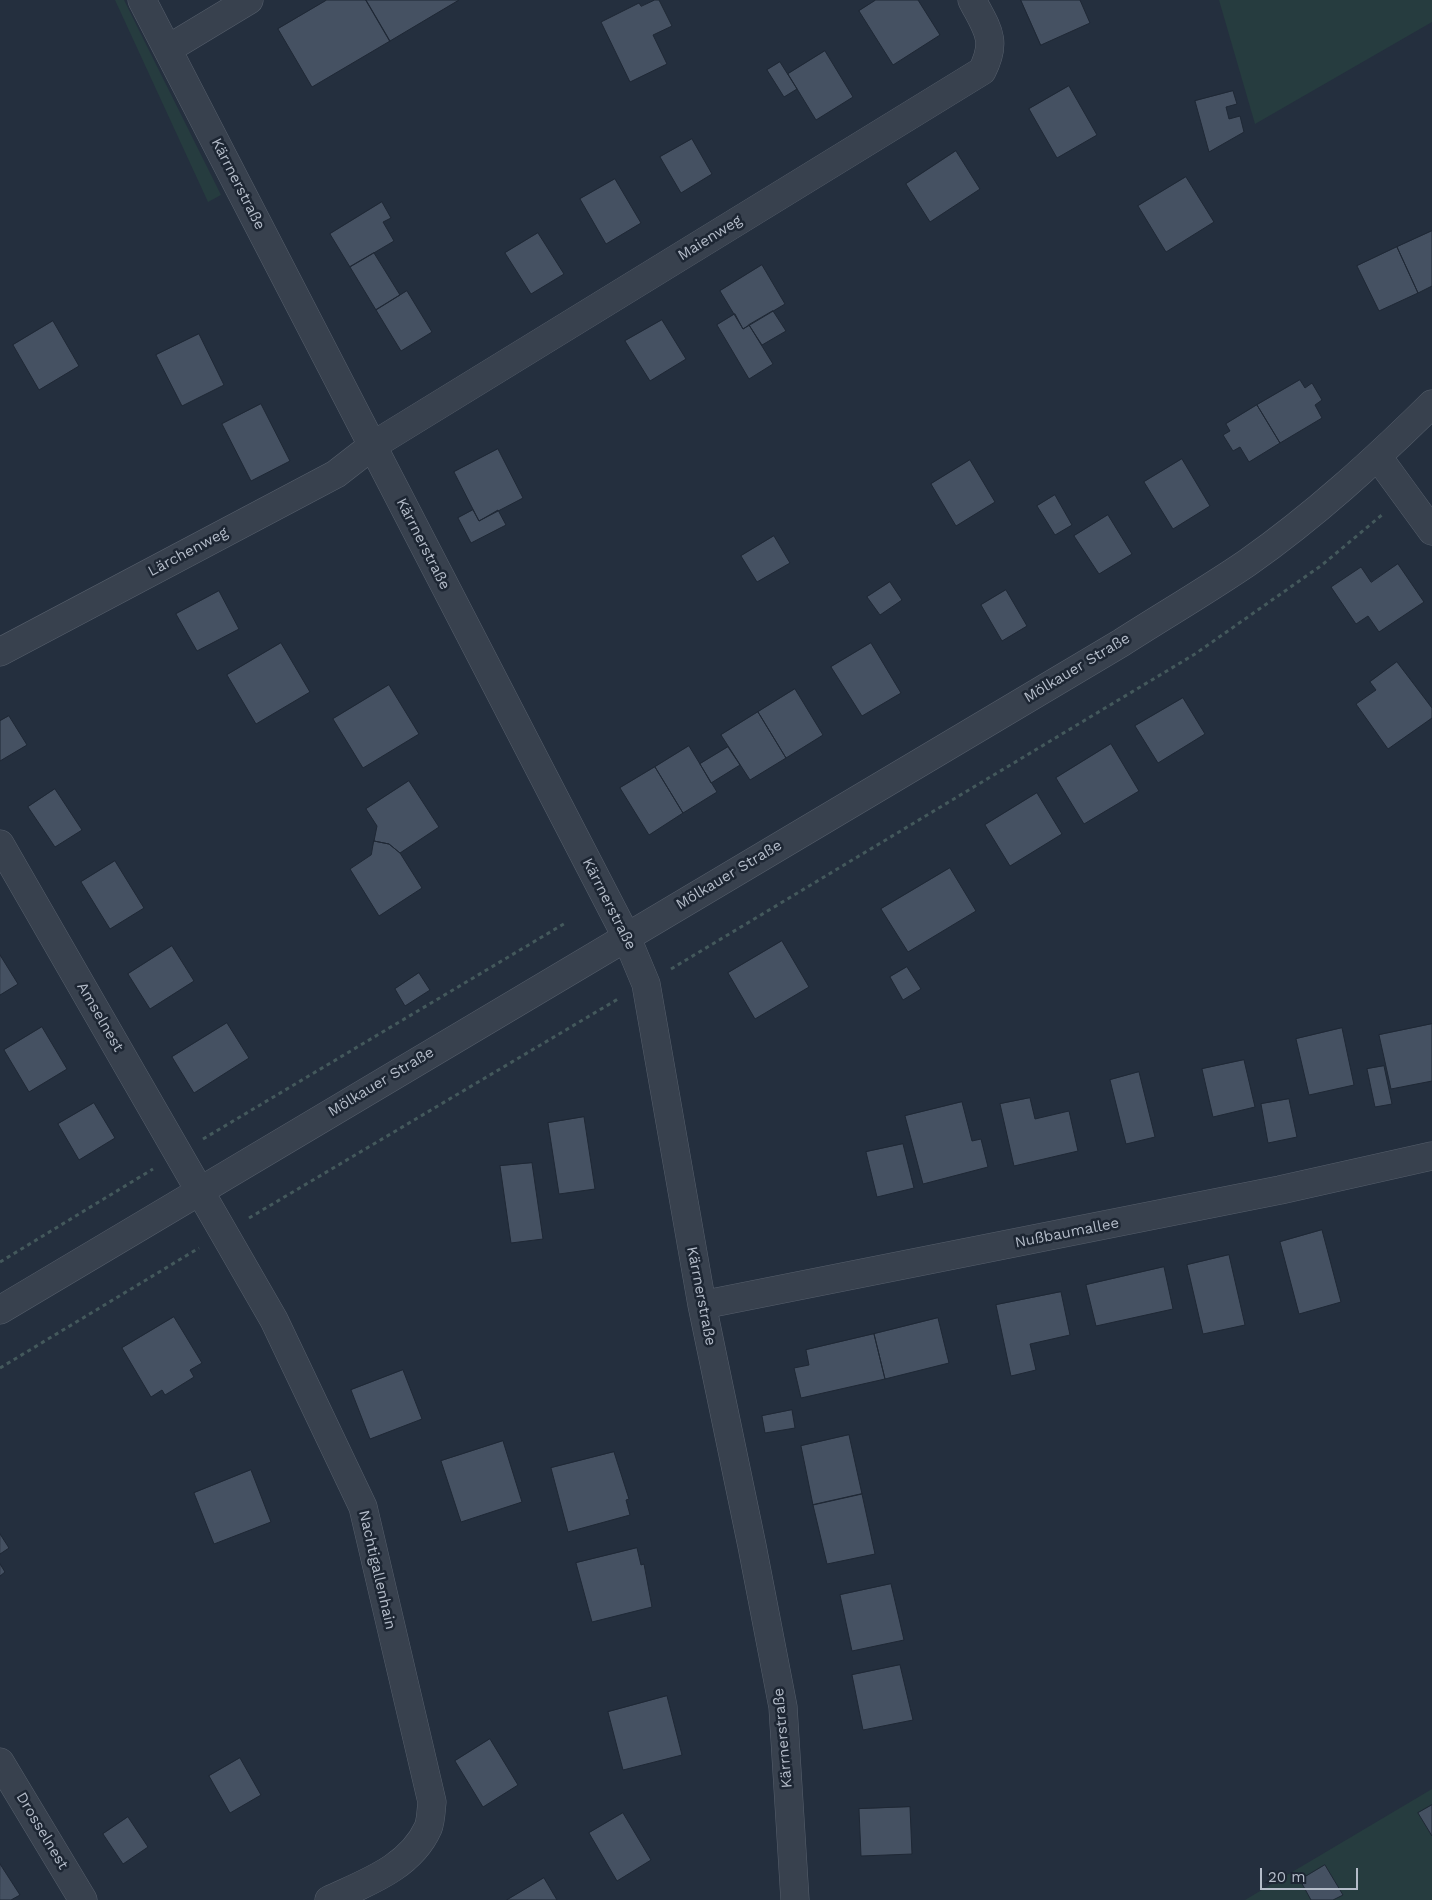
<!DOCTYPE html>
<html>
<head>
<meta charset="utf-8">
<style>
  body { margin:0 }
  #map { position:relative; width:1432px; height:1900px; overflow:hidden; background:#242f3e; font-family:"Work Sans",sans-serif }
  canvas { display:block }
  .scale { position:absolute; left:1260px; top:1868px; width:98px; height:22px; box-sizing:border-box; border:2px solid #b4bcc9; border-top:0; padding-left:6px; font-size:15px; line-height:18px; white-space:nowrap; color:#b4bcc9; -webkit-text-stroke:4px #1d2633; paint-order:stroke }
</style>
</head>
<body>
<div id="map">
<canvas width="1432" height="1900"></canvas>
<div class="scale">20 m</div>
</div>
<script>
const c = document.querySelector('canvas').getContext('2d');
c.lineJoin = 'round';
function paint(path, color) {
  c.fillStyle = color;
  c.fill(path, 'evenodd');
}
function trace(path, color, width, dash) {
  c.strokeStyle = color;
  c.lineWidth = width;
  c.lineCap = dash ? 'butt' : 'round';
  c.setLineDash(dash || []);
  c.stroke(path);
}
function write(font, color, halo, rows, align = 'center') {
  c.font = font + ' "Work Sans",sans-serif';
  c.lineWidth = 5;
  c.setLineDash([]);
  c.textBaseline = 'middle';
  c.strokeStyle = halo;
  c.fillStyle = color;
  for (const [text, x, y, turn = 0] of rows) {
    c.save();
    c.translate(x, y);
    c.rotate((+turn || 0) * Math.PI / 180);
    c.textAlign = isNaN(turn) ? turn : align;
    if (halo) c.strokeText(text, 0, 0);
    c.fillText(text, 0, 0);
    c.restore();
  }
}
paint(new Path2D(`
  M115,0H124L221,195L208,202Z
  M1219,0H1432V22L1255,124Z
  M1432,1789V1900H1245Z`), '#263c3f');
const building = new Path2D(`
  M327,0H366L390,41L312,87L278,29Z
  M366,0H459L390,41Z
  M655,0H659L672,26L653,35L667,64L630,82L601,22L639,3L641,6Z
  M876,0H918L940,35L893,65L859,11Z
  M1021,0H1080L1090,23L1041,45Z
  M825,51L853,97L816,120L788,74Z
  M780,62L797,89L784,97L767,70Z
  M1069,86L1097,135L1057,158L1029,109Z
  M1233,91L1237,104L1226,107L1229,119L1240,116L1244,132L1209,152L1195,101Z
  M692,139L712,174L681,193L660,157Z
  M956,151L980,189L930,222L906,184Z
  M1186,177L1214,222L1166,252L1138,206Z
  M615,179L641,223L606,244L580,199Z
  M382,202L391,218L383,222L394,241L350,267L330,234Z
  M1432,231V286L1418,293L1397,247Z
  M538,233L564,274L531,294L505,253Z
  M1397,247L1418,293L1379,311L1357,266Z
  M374,253L400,295L376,310L350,267Z
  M762,265L785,304L743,329L720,291Z
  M407,291L432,332L401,351L376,310Z
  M773,311L786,331L762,345L749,325Z
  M735,314L743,329L749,325L773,364L749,379L717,325Z
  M662,320L686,359L650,381L625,341Z
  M53,321L79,366L39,390L13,345Z
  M199,334L224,385L182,406L156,355Z
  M1300,380L1305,388L1312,383L1322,400L1315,405L1322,418L1280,443L1257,405Z
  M261,404L290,461L251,481L222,424Z
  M1257,405L1280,443L1249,462L1240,447L1233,451L1223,435L1230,431L1226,424Z
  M498,449L523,498L479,521L454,472Z
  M1182,459L1210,506L1173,529L1144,482Z
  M970,460L995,502L956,526L931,484Z
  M1055,495L1072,525L1055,535L1037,506Z
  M473,510L479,521L498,510L506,525L471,543L458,518Z
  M1108,515L1132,554L1099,574L1074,536Z
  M774,536L790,563L757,582L741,556Z
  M1398,564L1424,602L1379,632L1368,616L1356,624L1331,587L1361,567L1371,582Z
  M890,582L902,600L880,615L867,597Z
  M1006,590L1027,626L1002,641L981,605Z
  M219,591L239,629L197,651L176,614Z
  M281,643L310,692L256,724L227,675Z
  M871,643L901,693L862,716L831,667Z
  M1397,662L1432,708V718L1388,749L1356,704L1376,690L1370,682Z
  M389,685L419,734L363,768L333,719Z
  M795,689L823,735L786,758L758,712Z
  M1183,698L1205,734L1158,763L1135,726Z
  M758,712L786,758L750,780L721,735Z
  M9,716L27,745L0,761V721Z
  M1111,744L1139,791L1084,824L1056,778Z
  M689,746L717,792L683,813L655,767Z
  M728,747L740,765L711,783L700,764Z
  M655,767L683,813L649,835L620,788Z
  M409,781L439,827L400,853L389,844L374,841L377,826L366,809Z
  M55,789L82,830L55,847L28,807Z
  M1037,793L1062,834L1010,866L985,825Z
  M374,841L389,844L400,853L422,888L379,916L350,869L371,855Z
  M115,861L144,908L110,929L81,882Z
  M950,868L976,911L908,952L881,909Z
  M782,941L809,987L755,1019L728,973Z
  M172,946L194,981L150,1009L128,974Z
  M0,955L18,984L0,995Z
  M907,967L921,989L903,1000L890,977Z
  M419,973L430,990L405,1006L395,989Z
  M227,1023L249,1058L194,1093L172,1057Z
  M1432,1024V1081L1391,1089L1379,1035Z
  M42,1027L67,1069L29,1092L4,1050Z
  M1342,1028L1354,1085L1309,1095L1296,1039Z
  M1244,1060L1255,1107L1213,1117L1202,1069Z
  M1384,1066L1392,1104L1375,1107L1367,1069Z
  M1139,1072L1155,1137L1126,1144L1110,1080Z
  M1030,1098L1035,1119L1069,1111L1078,1151L1014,1166L1000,1104Z
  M1289,1099L1297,1137L1268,1143L1261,1104Z
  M962,1102L972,1141L981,1139L988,1167L923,1184L905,1116Z
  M94,1103L115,1138L79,1160L58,1124Z
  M584,1117L595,1189L559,1194L548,1123Z
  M903,1144L914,1188L877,1197L866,1152Z
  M532,1163L543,1239L511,1243L500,1166Z
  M1322,1230L1341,1302L1299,1314L1280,1242Z
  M1229,1255L1245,1325L1203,1334L1187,1265Z
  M1164,1267L1173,1309L1096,1326L1086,1285Z
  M1061,1292L1070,1335L1030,1344L1036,1370L1011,1376L996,1305Z
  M174,1317L202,1363L190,1370L194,1377L165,1395L162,1390L151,1397L122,1348Z
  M938,1318L949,1363L885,1379L874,1334Z
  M874,1334L885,1379L801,1398L794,1368L809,1365L806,1350Z
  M403,1370L422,1419L370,1439L351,1390Z
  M792,1410L795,1428L765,1433L762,1416Z
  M849,1435L862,1494L813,1505L801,1446Z
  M503,1441L522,1502L461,1522L441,1461Z
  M614,1452L629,1499L626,1500L630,1515L568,1532L551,1468Z
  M251,1470L271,1522L214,1544L194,1493Z
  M862,1494L875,1554L827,1564L813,1505Z
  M0,1534L9,1548L0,1554Z
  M637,1548L641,1565L644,1564L652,1607L592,1622L576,1563Z
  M0,1564L5,1572L0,1576Z
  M891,1584L904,1640L852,1651L840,1595Z
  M900,1665L913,1720L863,1730L852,1675Z
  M667,1696L682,1755L623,1770L608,1712Z
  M490,1739L518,1785L483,1807L455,1761Z
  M240,1758L261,1795L230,1813L209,1776Z
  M1432,1805V1836L1418,1813Z
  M910,1807L912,1854L861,1856L859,1809Z
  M623,1813L651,1860L617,1881L589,1833Z
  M128,1817L148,1847L123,1864L103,1834Z
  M0,1864L20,1895L11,1900H0Z
  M1325,1865L1343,1895L1333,1900H1311L1300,1880Z
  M544,1878L557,1900H507Z`);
paint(building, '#455162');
trace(building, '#1f2835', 1);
const minor = new Path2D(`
  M142,0L626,936L646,984L702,1305L752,1546L783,1707L795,1900
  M168,49L249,0
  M1378,457L1432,531
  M0,652L336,474L372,446L982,71C998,40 987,29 972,0
  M0,844L274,1320L363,1507L432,1802C431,1810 431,1821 428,1828C410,1868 365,1883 329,1900
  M702,1305L1280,1190L1432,1156
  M0,1310L1121,643C1163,616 1206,591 1247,563C1314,516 1374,461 1432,404
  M0,1762L83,1900`);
trace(minor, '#565f6c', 29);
trace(new Path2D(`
  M671,969L1195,654L1322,565L1383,514
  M203,1139L567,922
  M249,1218L618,999
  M0,1262L153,1169
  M0,1368L199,1248`), '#44595c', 3, [4, 4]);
trace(minor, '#38414e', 28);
write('15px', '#b4bcc9', '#1d2633', [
  ["Kärrnerstraße",238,184,63],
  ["Maienweg",710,238,-32],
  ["Kärrnerstraße",423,544,63],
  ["Lärchenweg",188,552,-28],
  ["Mölkauer Straße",1077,668,-31],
  ["Mölkauer Straße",729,875,-31],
  ["Kärrnerstraße",609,904,63],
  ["Amselnest",100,1017,60],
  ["Mölkauer Straße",381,1082,-31],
  ["Nußbaumallee",1067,1233,-11],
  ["Kärrnerstraße",701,1296,79],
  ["Nachtigallenhain",377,1570,77],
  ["Kärrnerstraße",783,1738,-95],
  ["Drosselnest",42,1831,59]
]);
</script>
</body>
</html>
